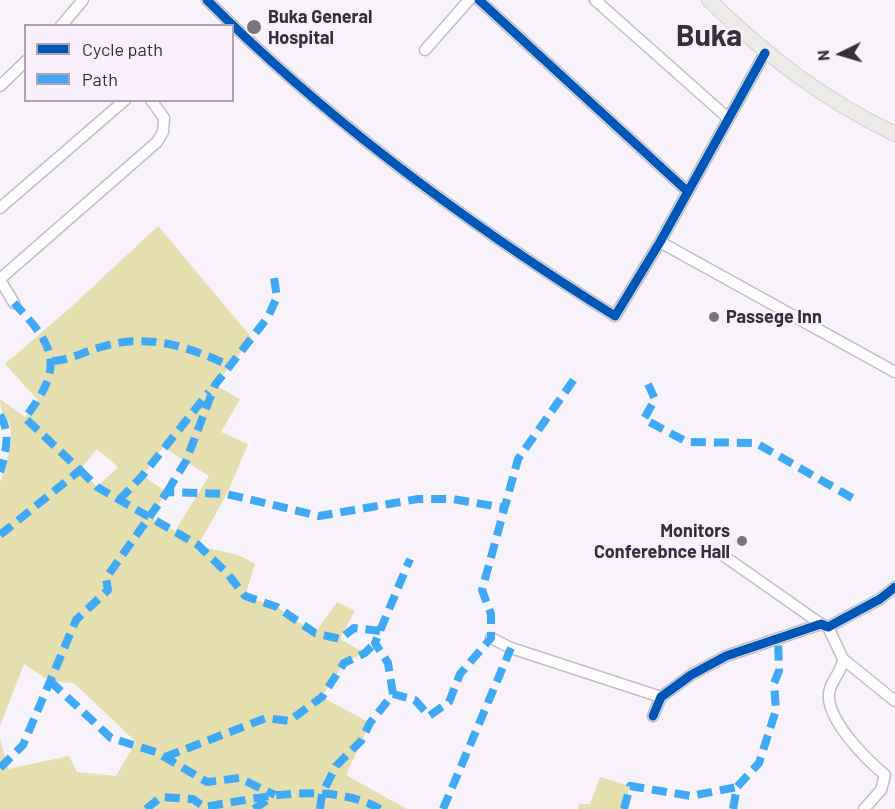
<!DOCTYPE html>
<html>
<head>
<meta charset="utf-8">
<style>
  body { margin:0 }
  #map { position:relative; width:895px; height:809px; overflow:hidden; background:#f8f2fa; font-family:Barlow,sans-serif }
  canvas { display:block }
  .legend { position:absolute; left:24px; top:24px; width:210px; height:78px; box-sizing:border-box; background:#f9effd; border:2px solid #aba3ae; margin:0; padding:8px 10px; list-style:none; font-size:18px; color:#353037 }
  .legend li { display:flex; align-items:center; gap:12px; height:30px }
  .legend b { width:30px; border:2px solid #aba3ae }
  .north { position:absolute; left:811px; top:24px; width:60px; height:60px; -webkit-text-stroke:4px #f9effd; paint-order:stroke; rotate:265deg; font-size:16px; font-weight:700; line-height:24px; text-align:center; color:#353037 }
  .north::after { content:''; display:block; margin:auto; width:21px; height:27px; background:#353037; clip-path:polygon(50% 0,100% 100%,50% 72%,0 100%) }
</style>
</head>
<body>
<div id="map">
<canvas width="895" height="809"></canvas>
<ul class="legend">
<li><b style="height:8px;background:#0057b8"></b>Cycle path</li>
<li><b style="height:8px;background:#3fa9f5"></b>Path</li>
</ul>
<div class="north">N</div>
</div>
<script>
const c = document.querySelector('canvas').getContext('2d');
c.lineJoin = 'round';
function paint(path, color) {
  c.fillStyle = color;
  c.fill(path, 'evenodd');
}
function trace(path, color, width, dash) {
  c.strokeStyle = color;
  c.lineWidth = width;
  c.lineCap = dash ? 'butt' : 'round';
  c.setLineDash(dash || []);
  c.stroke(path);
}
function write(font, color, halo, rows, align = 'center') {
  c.font = font + ' Barlow,sans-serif';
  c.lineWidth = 5;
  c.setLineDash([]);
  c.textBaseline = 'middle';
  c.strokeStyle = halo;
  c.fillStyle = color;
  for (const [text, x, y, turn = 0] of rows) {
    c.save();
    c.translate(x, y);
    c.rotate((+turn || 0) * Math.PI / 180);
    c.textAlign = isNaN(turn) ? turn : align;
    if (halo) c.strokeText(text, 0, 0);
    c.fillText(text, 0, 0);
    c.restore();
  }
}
paint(new Path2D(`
  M158,226L252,338L215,385L240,399L221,432L248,444L227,494L198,545C217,552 239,552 255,564L245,596L277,607L315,633L337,602L355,611L340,639L365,653L344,663L322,697L370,723L346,775L407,809H0V738L8,769L69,756L77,772L116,776L136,742L74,683L50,681L24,664L0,726V483C5,466 14,444 10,426C7,414 0,414 0,399L25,417L38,400L5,364L70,308ZM163,447L209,476L175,531L150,517L167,492L143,476ZM97,449L118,467L97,487L80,470Z
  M600,777L630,786L624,809H578L579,804H590Z`), '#e5dfaf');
const minor = new Path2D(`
  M207,0C329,122 469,225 615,316L660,242L765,53
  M479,0L687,191
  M595,0L728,118
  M61,26L83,0
  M425,50L469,0
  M0,86L26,61
  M0,208L125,100
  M660,242L895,372
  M0,279L157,142L163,132L164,118L151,100
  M0,280L14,303
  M724,556L821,624
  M828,627L843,659L895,701
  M491,638L511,648L661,697
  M843,659C842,674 827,683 829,699C832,725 866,759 885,775L881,790L864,809
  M653,716L661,697L691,675L726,656L821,624L828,627L880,599L895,587`);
const major = new Path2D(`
  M709,0C767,56 822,99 895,134`);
trace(minor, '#c3bec5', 13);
trace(major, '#d4d1d5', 16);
trace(minor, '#fefdfe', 10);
trace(major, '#edebe7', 14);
trace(new Path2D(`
  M52,361C70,360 83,352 101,347C147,333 188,346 230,366
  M648,384L655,399L644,419L687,442L756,443L854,499
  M0,415C11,432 6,454 0,472
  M80,470L97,487L198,545L227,573L245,596L277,607L315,633L340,639L354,628L380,631
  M167,492L186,461L215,385L268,317L277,297L274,278
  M119,500L142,476L209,392
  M0,535L80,470L25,418C64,367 57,348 14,303
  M50,681L111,738L156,752L207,782L239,778L275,795
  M393,694L388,663L375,643L410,559
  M165,757L266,718L289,721L322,697L344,663L365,653L375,643
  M0,768L23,745L76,620L108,590L106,578L167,492L227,494L319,516L418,499H453L505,508
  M146,809L161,797L193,799L204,807C260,798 328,780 380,809
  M254,809L270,798
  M320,809L322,794L336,766L361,741L370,723L393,694L415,700L429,716L449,702L460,674L491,638V614L482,590L518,459L575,378
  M443,809L511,648
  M624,809L630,786L691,796L737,787
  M733,809L737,787L759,763L776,710L774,683L779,671L778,639`), '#3fa9f5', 8, [15, 8]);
trace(new Path2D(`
  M207,0C329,122 469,225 615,316L660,242L765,53
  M479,0L687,191
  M653,716L661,697L691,675L726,656L821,624L828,627L880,599L895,587`), '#0057b8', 9);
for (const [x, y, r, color] of [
  [254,27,8,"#79747b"],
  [714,317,6,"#79747b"],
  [742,541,6,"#79747b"]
]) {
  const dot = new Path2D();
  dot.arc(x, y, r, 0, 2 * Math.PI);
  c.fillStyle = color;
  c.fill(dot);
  trace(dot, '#f9effd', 2);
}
write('bold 18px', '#353037', '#f9effd', [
  ["Buka General",268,17],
  ["Hospital",268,38],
  ["Passege Inn",726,317],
  ["Monitors",730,531,"right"],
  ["Conferebnce Hall",730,552,"right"]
], 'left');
write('bold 30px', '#353037', '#f9effd', [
  ["Buka",709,36]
]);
</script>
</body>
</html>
